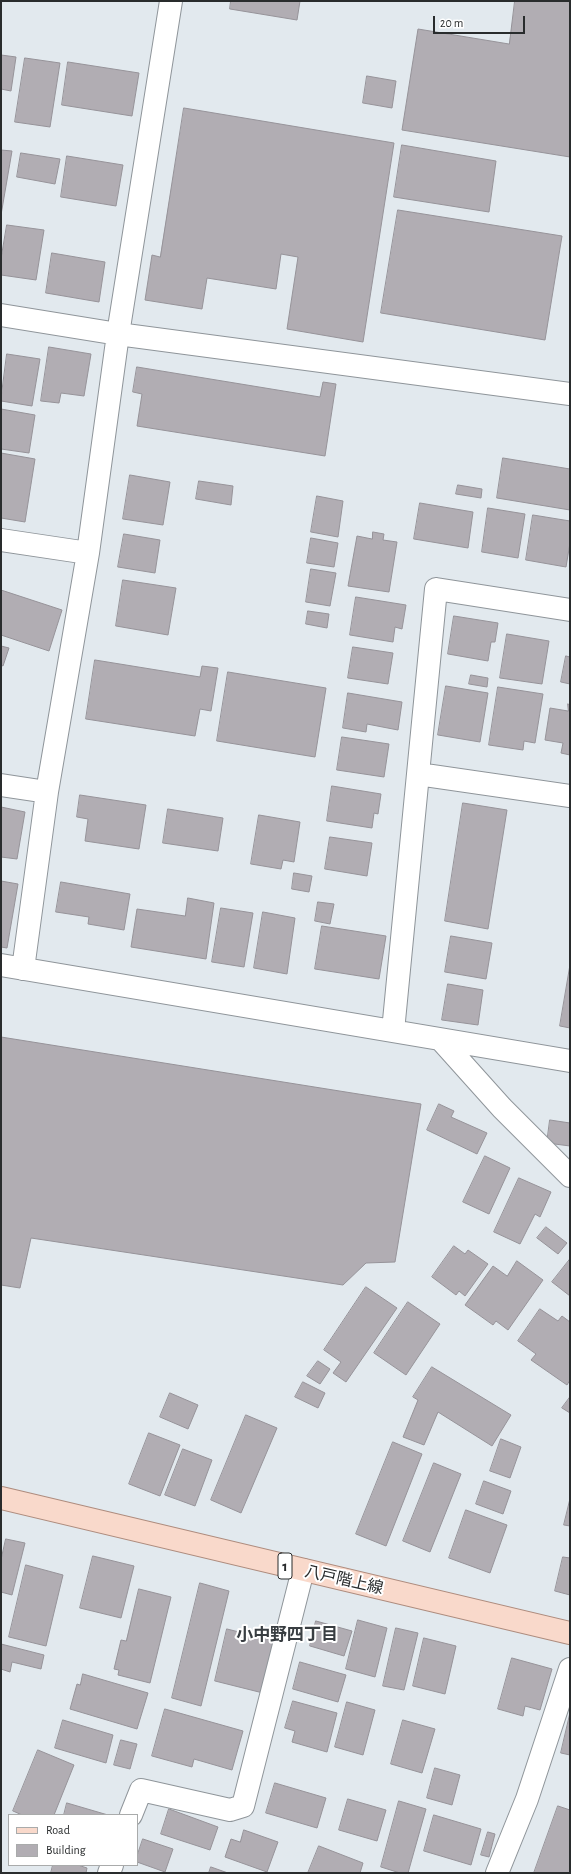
<!DOCTYPE html>
<html>
<head>
<meta charset="utf-8">
<style>
  body { margin:0 }
  #map { position:relative; width:571px; height:1874px; overflow:hidden; background:#e2e9ee; font-family:"Alegreya Sans",sans-serif }
  canvas { display:block }
  .frame { position:absolute; inset:0; border:2px solid #292c2d; pointer-events:none }
  .legend { position:absolute; left:8px; top:1814px; width:130px; height:52px; box-sizing:border-box; background:#fff; border:1px solid #a9abab; margin:0; padding:5px 7px; list-style:none; font-size:12px; color:#292c2d }
  .legend li { display:flex; align-items:center; gap:8px; height:20px }
  .legend b { width:20px; border:1px solid #a9abab }
  .scale { position:absolute; left:433px; top:16px; width:92px; height:18px; box-sizing:border-box; border:2px solid #292c2d; border-top:0; padding-left:5px; font-size:12px; line-height:14px; white-space:nowrap; color:#292c2d; -webkit-text-stroke:3px #fff; paint-order:stroke }
</style>
</head>
<body>
<div id="map">
<canvas width="571" height="1874"></canvas>
<div class="frame"></div>
<ul class="legend">
<li><b style="height:5px;background:#f9d9cb"></b>Road</li>
<li><b style="height:11px;background:#b1adb3"></b>Building</li>
</ul>
<div class="scale">20 m</div>
</div>
<script>
const c = document.querySelector('canvas').getContext('2d');
c.lineJoin = 'round';
function paint(path, color) {
  c.fillStyle = color;
  c.fill(path, 'evenodd');
}
function trace(path, color, width, dash) {
  c.strokeStyle = color;
  c.lineWidth = width;
  c.lineCap = dash ? 'butt' : 'round';
  c.setLineDash(dash || []);
  c.stroke(path);
}
function write(font, color, halo, rows, align = 'center') {
  c.font = font + ' "Alegreya Sans","Noto Sans JP",sans-serif';
  c.lineWidth = 4;
  c.setLineDash([]);
  c.textBaseline = 'middle';
  c.strokeStyle = halo;
  c.fillStyle = color;
  for (const [text, x, y, turn = 0] of rows) {
    c.save();
    c.translate(x, y);
    c.rotate((+turn || 0) * Math.PI / 180);
    c.textAlign = isNaN(turn) ? turn : align;
    if (halo) c.strokeText(text, 0, 0);
    c.fillText(text, 0, 0);
    c.restore();
  }
}
const building = new Path2D(`
  M231,1H300L297,20L230,9Z
  M515,1H570V157L402,130L418,29L509,44Z
  M1,55L16,57L11,91L1,89Z
  M25,58L60,63L50,127L15,122Z
  M68,62L139,73L132,116L62,105Z
  M367,76L396,81L392,108L363,103Z
  M184,108L394,143L363,342L287,329L298,257L281,254L276,289L207,278L202,309L145,300L152,255L160,257Z
  M402,145L496,161L489,212L394,197Z
  M1,150L12,151L1,215Z
  M21,153L60,159L55,184L17,177Z
  M67,156L123,165L116,206L61,197Z
  M398,210L562,236L545,340L381,313Z
  M7,225L44,230L36,280L1,275V259Z
  M52,253L105,262L99,302L46,293Z
  M49,347L91,354L84,396L61,393L59,403L41,401Z
  M7,354L40,359L32,406L1,401Z
  M137,367L320,397L323,382L336,384L325,456L137,426L142,394L133,392Z
  M1,409L35,415L29,453L1,449Z
  M1,453L35,459L25,522L1,518Z
  M503,458L570,469V510L497,498Z
  M130,475L170,482L163,525L123,519Z
  M199,481L233,486L231,505L196,499Z
  M458,485L482,489L481,498L456,494Z
  M317,496L343,501L338,537L311,532Z
  M420,503L473,512L468,548L414,539Z
  M488,508L525,514L518,558L482,552Z
  M533,515L570,521V543L566,567L526,560Z
  M373,532L384,534L383,540L397,542L389,592L348,586L357,536L372,539Z
  M124,534L160,540L155,573L118,567Z
  M311,538L338,543L334,567L307,563Z
  M311,569L336,573L330,606L306,602Z
  M123,580L176,588L168,635L116,626Z
  M1,590L62,610L49,651L1,635Z
  M356,597L406,605L402,629L395,627L393,642L350,635Z
  M308,611L329,614L327,628L306,624Z
  M454,616L498,623L495,642H491L488,661L448,654Z
  M507,634L549,641L542,684L500,678Z
  M1,646L9,648L3,666L1,665Z
  M353,647L393,653L388,684L348,678Z
  M566,656L570,657V684L561,682Z
  M95,660L200,677L202,666L218,668L211,711L200,709L195,736L86,719Z
  M228,672L326,688L315,757L217,741Z
  M471,675L488,678L487,687L469,684Z
  M446,686L488,693L480,742L438,735Z
  M498,687L543,694L535,743L524,741L523,750L489,745Z
  M348,693L402,702L398,730L367,724L366,732L343,728Z
  M568,704L570,705V755L561,753L563,743L545,740L550,708L568,711Z
  M342,737L389,744L384,777L337,770Z
  M332,786L381,794L378,814L374,813L372,828L327,821Z
  M80,795L146,805L139,849L85,841L88,819L77,817Z
  M463,803L507,810L488,929L445,921Z
  M1,807L25,812L17,859L1,857Z
  M168,809L223,818L218,851L163,843Z
  M259,815L300,822L294,862L283,860L281,869L251,864Z
  M330,837L372,843L367,876L325,869Z
  M294,873L312,876L309,892L292,889Z
  M1,881L18,884L7,948L1,947Z
  M61,882L130,894L124,930L88,924L89,917L56,912Z
  M188,898L214,903L206,959L131,947L137,909L185,916Z
  M318,902L334,904L330,924L315,921Z
  M221,908L253,913L244,967L212,962Z
  M263,912L295,918L287,974L254,968Z
  M322,926L386,936L379,979L315,969Z
  M451,936L492,943L486,979L445,972Z
  M570,965V1028L560,1026Z
  M448,984L483,990L478,1025L442,1020Z
  M1,1037L421,1104L395,1262L366,1263L343,1285L31,1238L20,1288L1,1285Z
  M439,1104L454,1111L451,1117L487,1133L477,1154L427,1130Z
  M550,1120L570,1123V1146L547,1143Z
  M485,1156L510,1168L489,1214L463,1202Z
  M519,1178L551,1192L540,1217L535,1214L520,1244L494,1232Z
  M546,1227L567,1243L558,1254L537,1238Z
  M454,1246L465,1254L468,1250L488,1264L465,1296L459,1291L456,1295L432,1277Z
  M570,1259V1296L552,1282Z
  M517,1261L543,1280L508,1330L496,1321L493,1325L465,1305L493,1266L507,1276Z
  M366,1287L397,1308L346,1382L333,1373L341,1362L324,1350Z
  M408,1302L440,1324L406,1375L374,1353Z
  M540,1309L558,1321L562,1316L570,1322V1380L567,1385L531,1360L536,1354L518,1341Z
  M318,1361L330,1369L320,1384L307,1376Z
  M432,1367L511,1415L492,1446L438,1412L424,1445L403,1437L418,1400L413,1397Z
  M303,1382L325,1393L318,1408L295,1397Z
  M170,1393L198,1405L188,1429L160,1417Z
  M570,1397V1413L562,1408Z
  M246,1415L277,1428L241,1513L211,1500Z
  M149,1433L180,1445L160,1496L129,1484Z
  M501,1439L521,1447L510,1478L490,1471Z
  M393,1442L422,1454L386,1546L356,1534Z
  M183,1449L212,1460L195,1506L165,1495Z
  M434,1463L461,1474L430,1552L403,1541Z
  M484,1481L511,1491L503,1514L476,1504Z
  M570,1499V1526L564,1525Z
  M466,1510L507,1525L490,1573L449,1558Z
  M6,1539L25,1543L12,1595L1,1592V1560Z
  M93,1556L134,1566L121,1618L80,1608Z
  M563,1557L570,1558V1595L555,1591Z
  M26,1565L63,1575L46,1646L9,1637Z
  M200,1583L229,1591L201,1706L172,1698Z
  M139,1589L171,1597L150,1683L118,1675L119,1670L114,1669L121,1640L126,1641Z
  M358,1620L387,1628L375,1677L346,1669Z
  M316,1621L352,1631L344,1656L310,1646Z
  M396,1628L418,1633L404,1690L383,1686Z
  M227,1629L275,1641L263,1693L215,1681Z
  M424,1638L456,1646L445,1694L413,1686Z
  M1,1644L44,1655L41,1669L12,1662L10,1672L1,1669Z
  M512,1658L552,1669L540,1710L525,1706L523,1716L498,1709Z
  M300,1662L346,1675L338,1702L293,1689Z
  M83,1674L148,1693L137,1729L70,1709L77,1684L80,1685Z
  M293,1701L337,1713L327,1752L292,1742L295,1731L285,1728Z
  M347,1702L375,1710L363,1755L335,1747Z
  M165,1709L243,1731L232,1770L194,1759L192,1767L152,1756Z
  M570,1713V1755L561,1753Z
  M63,1720L113,1735L106,1763L55,1748Z
  M403,1720L435,1729L422,1773L391,1764Z
  M121,1740L137,1744L130,1769L114,1765Z
  M38,1750L74,1765L54,1815H22L13,1811Z
  M435,1768L460,1775L452,1805L427,1798Z
  M275,1783L326,1798L317,1828L266,1813Z
  M348,1799L386,1810L377,1841L339,1830Z
  M399,1801L426,1809L408,1873H400L381,1867Z
  M67,1803L108,1815H64Z
  M558,1806L570,1810V1873H534Z
  M169,1809L218,1827L210,1850L161,1834Z
  M434,1815L481,1829L471,1865L424,1851Z
  M244,1830L278,1842L267,1872L225,1857L231,1839L240,1842Z
  M488,1832L495,1834L489,1857L481,1855Z
  M143,1839L173,1849L165,1872L137,1862V1856Z
  M319,1846L363,1863L360,1873H308Z
  M53,1865H78L87,1868L86,1873H51Z
  M211,1867L228,1873H209Z`);
paint(building, '#b1adb3');
trace(building, '#969399', 1);
const minor = new Path2D(`
  M1,315L118,334L570,394
  M1,540L88,553
  M418,774L570,796
  M1,785L47,792
  M1,965L570,1061
  M23,969L47,792L88,553L118,334L171,1
  M393,1031L436,589L570,610
  M441,1040L502,1108L570,1176
  M131,1815L141,1790L230,1810L243,1806L303,1570
  M109,1873L112,1865
  M497,1873L527,1799L570,1669`);
const major = new Path2D(`
  M1,1498L570,1633`);
trace(minor, '#8f959a', 24);
trace(major, '#ae8c7e', 24);
trace(minor, '#fff', 22);
trace(major, '#f9d9cb', 22);
for (const [x, y, w] of [
  [285,1566,14]
]) {
  const box = new Path2D();
  box.roundRect(x - w / 2, y - 13, w, 26, 3);
  c.fillStyle = '#fff';
  c.fill(box);
  trace(box, '#292c2d', 1);
}
write('bold 15px', '#292c2d', null, [
  ["1",285,1566]
]);
write('16px', '#292c2d', '#fff', [
  ["八戸階上線",344,1580,13]
]);
write('bold 17px', '#393e42', '#fff', [
  ["小中野四丁目",287,1635]
]);
</script>
</body>
</html>
